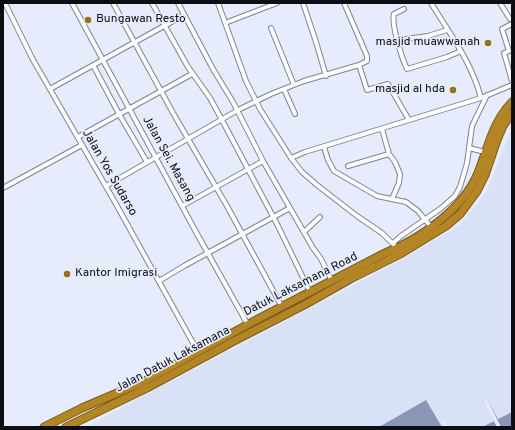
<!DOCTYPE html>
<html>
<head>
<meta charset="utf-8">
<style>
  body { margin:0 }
  #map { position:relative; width:515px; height:430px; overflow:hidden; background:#e6ecfc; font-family:Overpass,sans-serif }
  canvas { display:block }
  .frame { position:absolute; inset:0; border:4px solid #0d0e13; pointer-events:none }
</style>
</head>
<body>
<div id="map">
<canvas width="515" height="430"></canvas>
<div class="frame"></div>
</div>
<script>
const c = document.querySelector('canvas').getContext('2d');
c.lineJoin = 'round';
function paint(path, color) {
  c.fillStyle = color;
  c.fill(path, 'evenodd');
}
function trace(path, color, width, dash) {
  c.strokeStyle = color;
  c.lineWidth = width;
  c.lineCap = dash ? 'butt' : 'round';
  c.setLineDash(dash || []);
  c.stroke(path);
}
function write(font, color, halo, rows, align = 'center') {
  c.font = font + ' Overpass,sans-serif';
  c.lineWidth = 3.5;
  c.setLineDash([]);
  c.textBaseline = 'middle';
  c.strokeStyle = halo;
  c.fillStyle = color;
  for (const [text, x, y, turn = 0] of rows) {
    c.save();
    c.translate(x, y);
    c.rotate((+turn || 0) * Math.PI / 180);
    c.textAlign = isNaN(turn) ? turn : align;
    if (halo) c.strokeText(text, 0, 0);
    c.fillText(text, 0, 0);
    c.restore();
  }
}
paint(new Path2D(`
  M512,128V412L498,419L487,399L483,401L494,421L482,427H448L444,419L442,420L445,427H442L426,400L379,427H85L401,260L460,225L487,191Z`), '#d9e1f7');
paint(new Path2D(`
  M484,399H487L498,419L512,412V427H482L494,421L483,400Z
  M426,400L442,427H379Z`), '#8a96b5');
paint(new Path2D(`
  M484,399H487L501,427H497L483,400Z`), '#e6ecfc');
const street = new Path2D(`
  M5,3L32,58L116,204L198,352
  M72,3L196,232L248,325
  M113,3L173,113L227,206L282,307
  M152,3L188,67L210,98L222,120L277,224L310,292
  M178,3L213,69L233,102L263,161L313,248L321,259L332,281
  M218,3L246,81L260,109L291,158L302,172L317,185L357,216L382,233L397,248
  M303,3L316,42L326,76
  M431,3C450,34 472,63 481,98
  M500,3L510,19
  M404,9L394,14C391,24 402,59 407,69L447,57L461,51
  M225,23L277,3
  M512,24L502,29L509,51L504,53L512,81
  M271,28L294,85
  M398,40L428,36L447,30
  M93,65L119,114L147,162
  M359,65L367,90L388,84L409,120
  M50,89L184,15
  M284,89L295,114
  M382,129L389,154L395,162L400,174L399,183L392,199
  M78,137L192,74
  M324,147L328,160L334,171L377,196L406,202L418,211L431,227
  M469,148L485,152
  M291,158L305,152L481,98L512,85
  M348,166L389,154
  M106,186L238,110L271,94L304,81L359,65L367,61V56L344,3
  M3,188L82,145
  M182,206L263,161
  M304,232L320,217
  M393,243L401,236L440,209L455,196L460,187L467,163L472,126L487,95
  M159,281L184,266L290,208`);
const highway = new Path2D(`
  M44,427L82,408L143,382L258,319L383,254C418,240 463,210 478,173C488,148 492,123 512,102
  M66,427L147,388L234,341L306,304L352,278L402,253L446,226L460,214L477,191L485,175L497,140L503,126L512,113`);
trace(street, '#7e8391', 6);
trace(highway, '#7a5b1e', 9);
trace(street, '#fff', 4);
trace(highway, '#b48524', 7);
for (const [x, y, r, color] of [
  [88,20,4,"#99701c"],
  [488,43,4,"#99701c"],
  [453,90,4,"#99701c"],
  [67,274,4,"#99701c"]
]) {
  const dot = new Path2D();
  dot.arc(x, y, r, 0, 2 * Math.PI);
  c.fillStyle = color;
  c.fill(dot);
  trace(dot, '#e6ecfc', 1.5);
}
write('12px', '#0d0e13', '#e6ecfc', [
  ["Bungawan Resto",96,20],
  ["masjid muawwanah",480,43,"right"],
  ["masjid al hda",445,90,"right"],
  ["Kantor Imigrasi",75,274]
], 'left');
write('12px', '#0d0e13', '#e6ecfc', [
  ["Jalan Sei. Masang",168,159,61],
  ["Jalan Yos Sudarso",109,173,60],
  ["Datuk Laksamana Road",301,285,-27],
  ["Jalan Datuk Laksamana",173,360,-28]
]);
</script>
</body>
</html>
